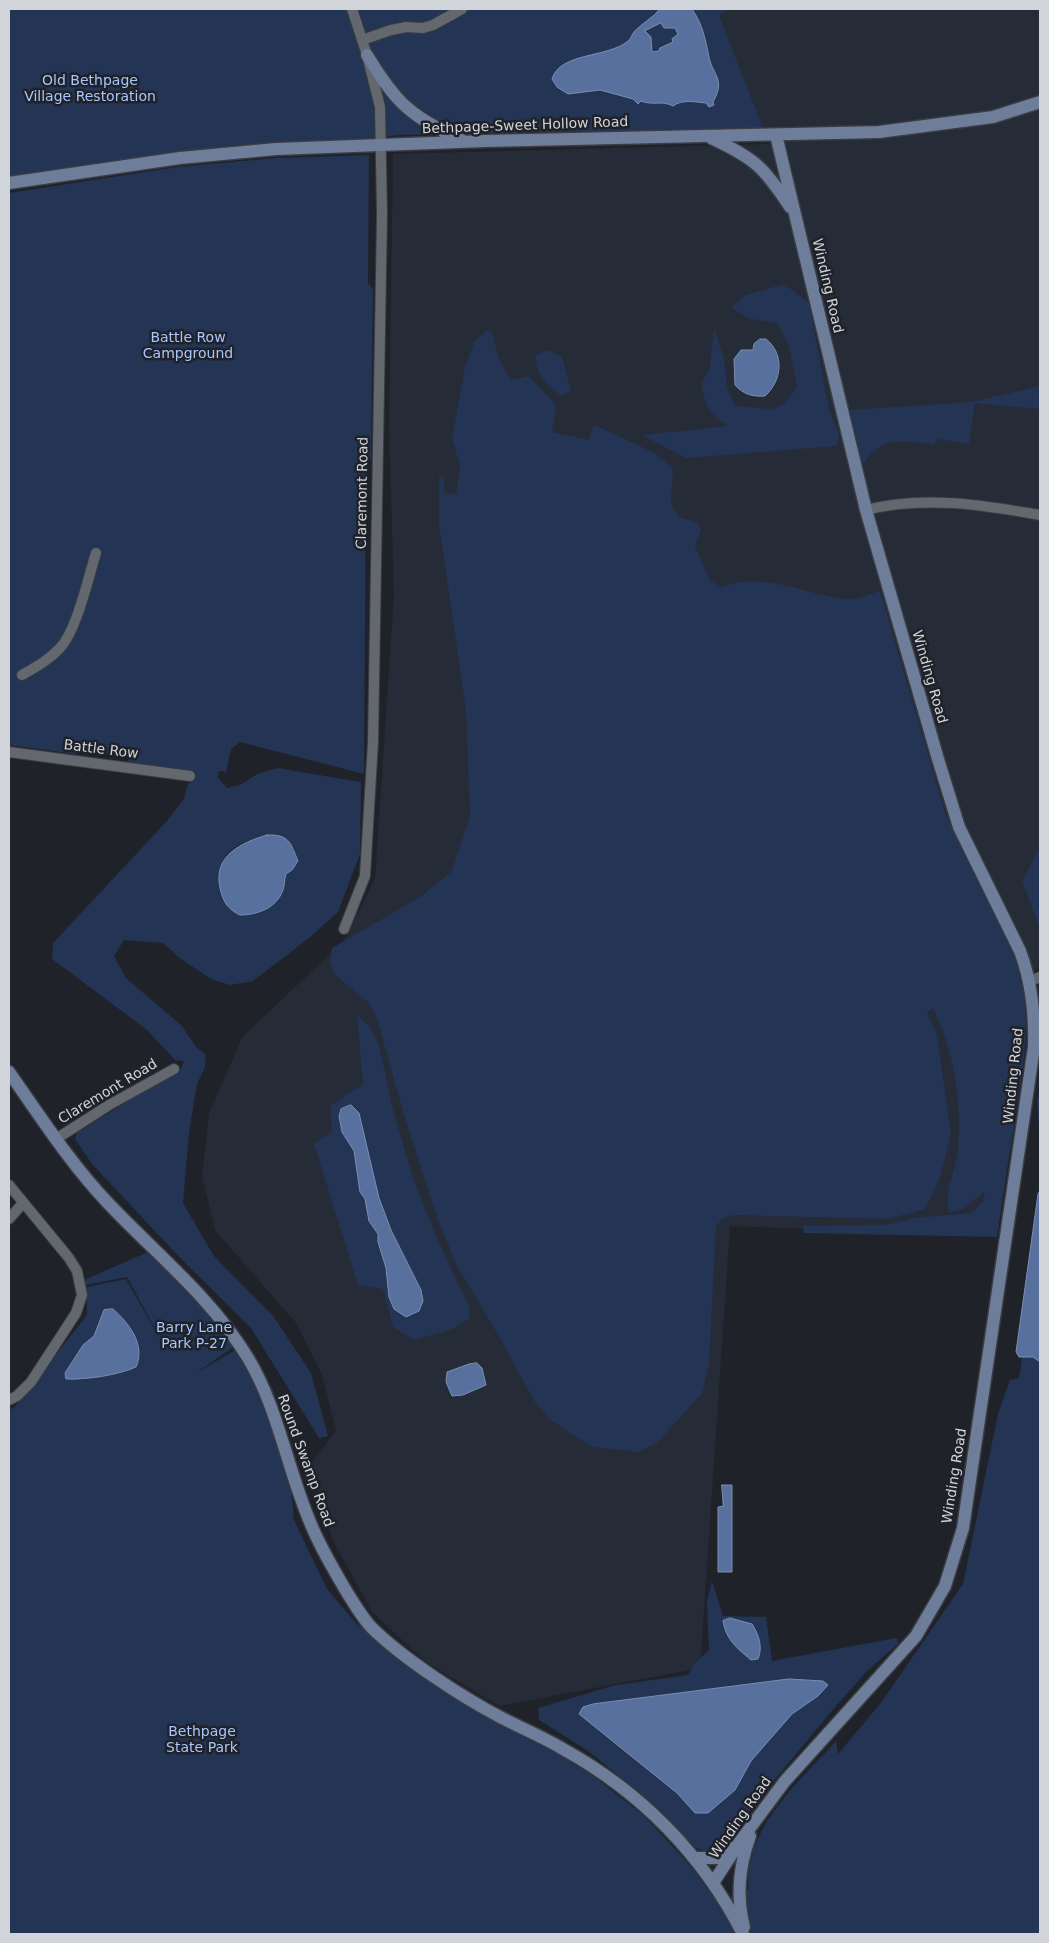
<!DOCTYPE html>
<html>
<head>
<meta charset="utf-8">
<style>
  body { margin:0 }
  #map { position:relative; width:1049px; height:1943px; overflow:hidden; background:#1f2229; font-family:"DejaVu Sans",sans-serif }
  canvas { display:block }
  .frame { position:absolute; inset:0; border:10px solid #d1d4d8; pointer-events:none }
</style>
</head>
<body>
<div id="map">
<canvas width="1049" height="1943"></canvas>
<div class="frame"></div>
</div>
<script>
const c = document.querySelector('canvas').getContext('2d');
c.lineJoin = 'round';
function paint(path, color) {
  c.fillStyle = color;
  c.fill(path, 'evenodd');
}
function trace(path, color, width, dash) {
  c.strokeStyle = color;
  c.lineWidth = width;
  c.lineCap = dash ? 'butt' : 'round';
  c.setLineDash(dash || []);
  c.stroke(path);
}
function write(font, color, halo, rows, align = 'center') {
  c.font = font + ' "DejaVu Sans",sans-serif';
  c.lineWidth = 5;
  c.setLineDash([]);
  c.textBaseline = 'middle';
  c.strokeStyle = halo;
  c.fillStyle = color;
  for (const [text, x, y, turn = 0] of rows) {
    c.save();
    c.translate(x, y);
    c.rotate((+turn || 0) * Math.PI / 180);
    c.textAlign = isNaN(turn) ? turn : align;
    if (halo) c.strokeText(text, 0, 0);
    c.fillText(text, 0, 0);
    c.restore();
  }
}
paint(new Path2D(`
  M730,9H1040V846L1022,881L1040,930V968L1013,981L996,1236L730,1226L700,1668L499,1706L426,1662L372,1612L332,1539L311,1464L336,1431L322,1375L296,1323L215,1230L202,1176L209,1113L243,1036L343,942L375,879L394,594L389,427L393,154L769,144L718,15Z`), '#252b37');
paint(new Path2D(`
  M9,9H730L719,15L763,128L398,135L9,180Z
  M369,155L368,283L373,289L371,458L366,468L364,774L240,742L231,749L226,772L219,771L218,778L227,788L242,784L257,774L278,768L361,782L360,854L338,912L309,938L253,981L230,985L211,979L181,959L163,943L124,940L114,956L126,978L182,1026L196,1047L206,1055L205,1067L197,1084L189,1133L183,1203L214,1256L274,1317L311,1373L328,1436L319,1438L251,1328L184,1262L92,1164L75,1139L77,1132L181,1069L184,1061L175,1060L147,1030L52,959L53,943L166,822L184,799L187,787L196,772L128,762L129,757L81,750L76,754L9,745V193L177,167L276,158ZM267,835L294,847L298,861L292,870L286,874C283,882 285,890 281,896C279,899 274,901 272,903C230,941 199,874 234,848C243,842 256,838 267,835Z
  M784,284L809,303L829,410L839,434L837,446L686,458L642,435L728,426C708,414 707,407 701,385L710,367L714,328L724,358L727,387L735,406L771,409L785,404L797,387L789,346L778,324L747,318L731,307L746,295Z
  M488,330L492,333L499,359L511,380L529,376L553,402L556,411L552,432L589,440L593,427L597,426L655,453L673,469L671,504L679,517L697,522L701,530L695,546L709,579L721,588C760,569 806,595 846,599C856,600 870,594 880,591L945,813C967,868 1008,924 1021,982C1032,1026 1022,1070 1016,1114C1009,1155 1003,1196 997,1237L803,1233L804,1226L886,1225L913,1218L971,1213L983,1202L985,1191L963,1209L949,1213C943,1189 956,1173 958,1149C962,1101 954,1051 933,1008L927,1012L937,1035L951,1134L940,1178L925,1209L888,1219L735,1215L723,1218L716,1226L709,1364L702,1393L658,1442L639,1452L592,1447L549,1419L534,1401L504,1345L457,1266L438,1220L404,1115L377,1019L369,1003L334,974L330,960L332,948L420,897L452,871L470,816L466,711L439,524V477L443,476L445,493L456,494L460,466L452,438L465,367L475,340Z
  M549,350L562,357L571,391L562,396C546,384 535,376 536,355Z
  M1040,386V409L975,403L969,444L937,439L934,444C904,442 882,434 864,464L859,459L849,410L972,402Z
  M1040,846V930L1022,881Z
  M357,1016L370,1026L379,1045L393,1110L414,1181L440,1245L470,1308L469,1319L453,1329L414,1340L393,1327L383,1289L358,1285L314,1144L332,1131L330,1106L363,1084Z
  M1040,1086V1145L1037,1101Z
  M1040,1231V1934H9V1409L14,1408L87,1315V1287L126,1279L168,1353L127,1277L85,1285L84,1280L155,1249L238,1344L193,1375L247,1343L272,1388L285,1426L294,1520L327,1589L356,1623L394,1654L489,1719L546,1747L592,1775L644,1816L688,1863L717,1902L749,1889C743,1829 800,1781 836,1741L838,1754L880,1704L963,1584L998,1414L1010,1380L1019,1378ZM94,1336L128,1371L81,1380L65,1373L83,1345Z
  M712,1581L723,1616L766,1617L772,1661L896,1638L899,1643L867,1671L830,1713L753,1806L724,1850L710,1852L696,1848L640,1793L588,1751L539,1720L538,1708L616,1685L688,1675L694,1664L709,1650L707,1602ZM726,1688L818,1696L792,1714L770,1739L751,1761L735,1790L695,1813L677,1793L631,1755L632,1700Z`), '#233454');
const water = new Path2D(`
  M660,9H692C703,25 705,38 709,57C713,76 726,79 713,102L714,105L709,107L706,103C696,102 682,99 673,106C662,100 653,106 641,101L638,104L633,99L600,90L568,94L557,87L552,79C560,52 608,58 628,41C631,39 632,34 634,32C642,23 653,18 660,9ZM661,23L664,28H675L678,34L672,39L673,42L660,48L659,51L652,52L651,37L645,31Z
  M760,339H766C785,354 782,381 765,396C752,397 743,394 735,385L734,359L741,350H753L754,344Z
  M267,835C289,834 291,843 298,861L292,870L286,874C284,880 285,885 283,890C277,908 257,915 240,915C227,909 223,901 220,888C213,856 240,843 267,835Z
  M351,1105L359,1113L379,1198L391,1230L421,1290L423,1301L419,1311L406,1317L394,1309L389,1297L386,1268L378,1242V1234L369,1221L365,1199L360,1192L354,1151L342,1132L339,1116L341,1109Z
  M1040,1191V1362L1033,1357H1019L1016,1352L1038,1194Z
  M113,1309C129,1323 146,1345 136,1367C119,1375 85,1380 66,1379L65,1373L83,1345L94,1336L104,1310Z
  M477,1363L482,1368L486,1385L463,1395L452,1396L446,1382L447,1372L469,1364Z
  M722,1485H732V1572H718V1507L723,1506Z
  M730,1618L752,1624C759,1635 763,1647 758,1659L751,1660C737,1648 726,1640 723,1621Z
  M789,1679L823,1681L828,1685L818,1696L792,1714L751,1761L735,1790L708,1813H695L677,1793L579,1714L583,1707L593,1704Z`);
paint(water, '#57709e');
trace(water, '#7c8eaf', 1);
const street = new Path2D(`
  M362,40L391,30L406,27L423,28L433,25L462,9
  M866,510C923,495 983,505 1040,515
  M22,675C36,667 49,660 60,648C77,630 88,578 96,553
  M9,752L190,776
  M344,929L365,876L373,742L382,214L380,107L367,55L352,9
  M1030,981L1040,977
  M56,1139L109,1105L174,1069
  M9,1185L69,1258L77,1271L82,1295L76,1313L31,1382L17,1396L9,1400
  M9,1219L23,1203`);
const secondary = new Path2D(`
  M367,55C398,106 410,115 463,141
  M711,138C754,158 764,167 790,207
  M9,183L180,158L276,149L485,141L879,132L993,117L1040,102
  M9,1072C40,1116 70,1163 107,1202C155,1253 211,1297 248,1358C278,1408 287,1468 310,1522C319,1545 332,1567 345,1589C353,1602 361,1616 371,1627C402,1658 462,1697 500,1717C521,1728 543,1737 563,1749C641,1792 703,1855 743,1934
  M695,1858H717L734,1847
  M713,1883L741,1840L785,1781L916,1636L945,1586L963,1528L1034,1047C1035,1013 1032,983 1020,951L959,827L938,759L866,510L776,135
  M744,1927C736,1896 739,1866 750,1836`);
trace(street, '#393c41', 12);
trace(secondary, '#393c41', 15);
trace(street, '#63686f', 10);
trace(secondary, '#6d7d9a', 12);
write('14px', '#a7c6fe', '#1f2229', [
  ["Old Bethpage",90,81],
  ["Village Restoration",90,97],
  ["Battle Row",188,338],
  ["Campground",188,354],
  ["Barry Lane",194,1328],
  ["Park P-27",194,1344],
  ["Bethpage",202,1732],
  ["State Park",202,1748]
]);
write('14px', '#d1d4d8', '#1f2229', [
  ["Bethpage-Sweet Hollow Road",525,126,-2],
  ["Winding Road",827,286,77],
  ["Claremont Road",363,493,-89],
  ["Winding Road",929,677,74],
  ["Battle Row",101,750,7],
  ["Winding Road",1014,1076,-84],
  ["Claremont Road",108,1092,-31],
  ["Round Swamp Road",305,1461,70],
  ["Winding Road",955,1476,-81],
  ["Winding Road",741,1818,-55]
]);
</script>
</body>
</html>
